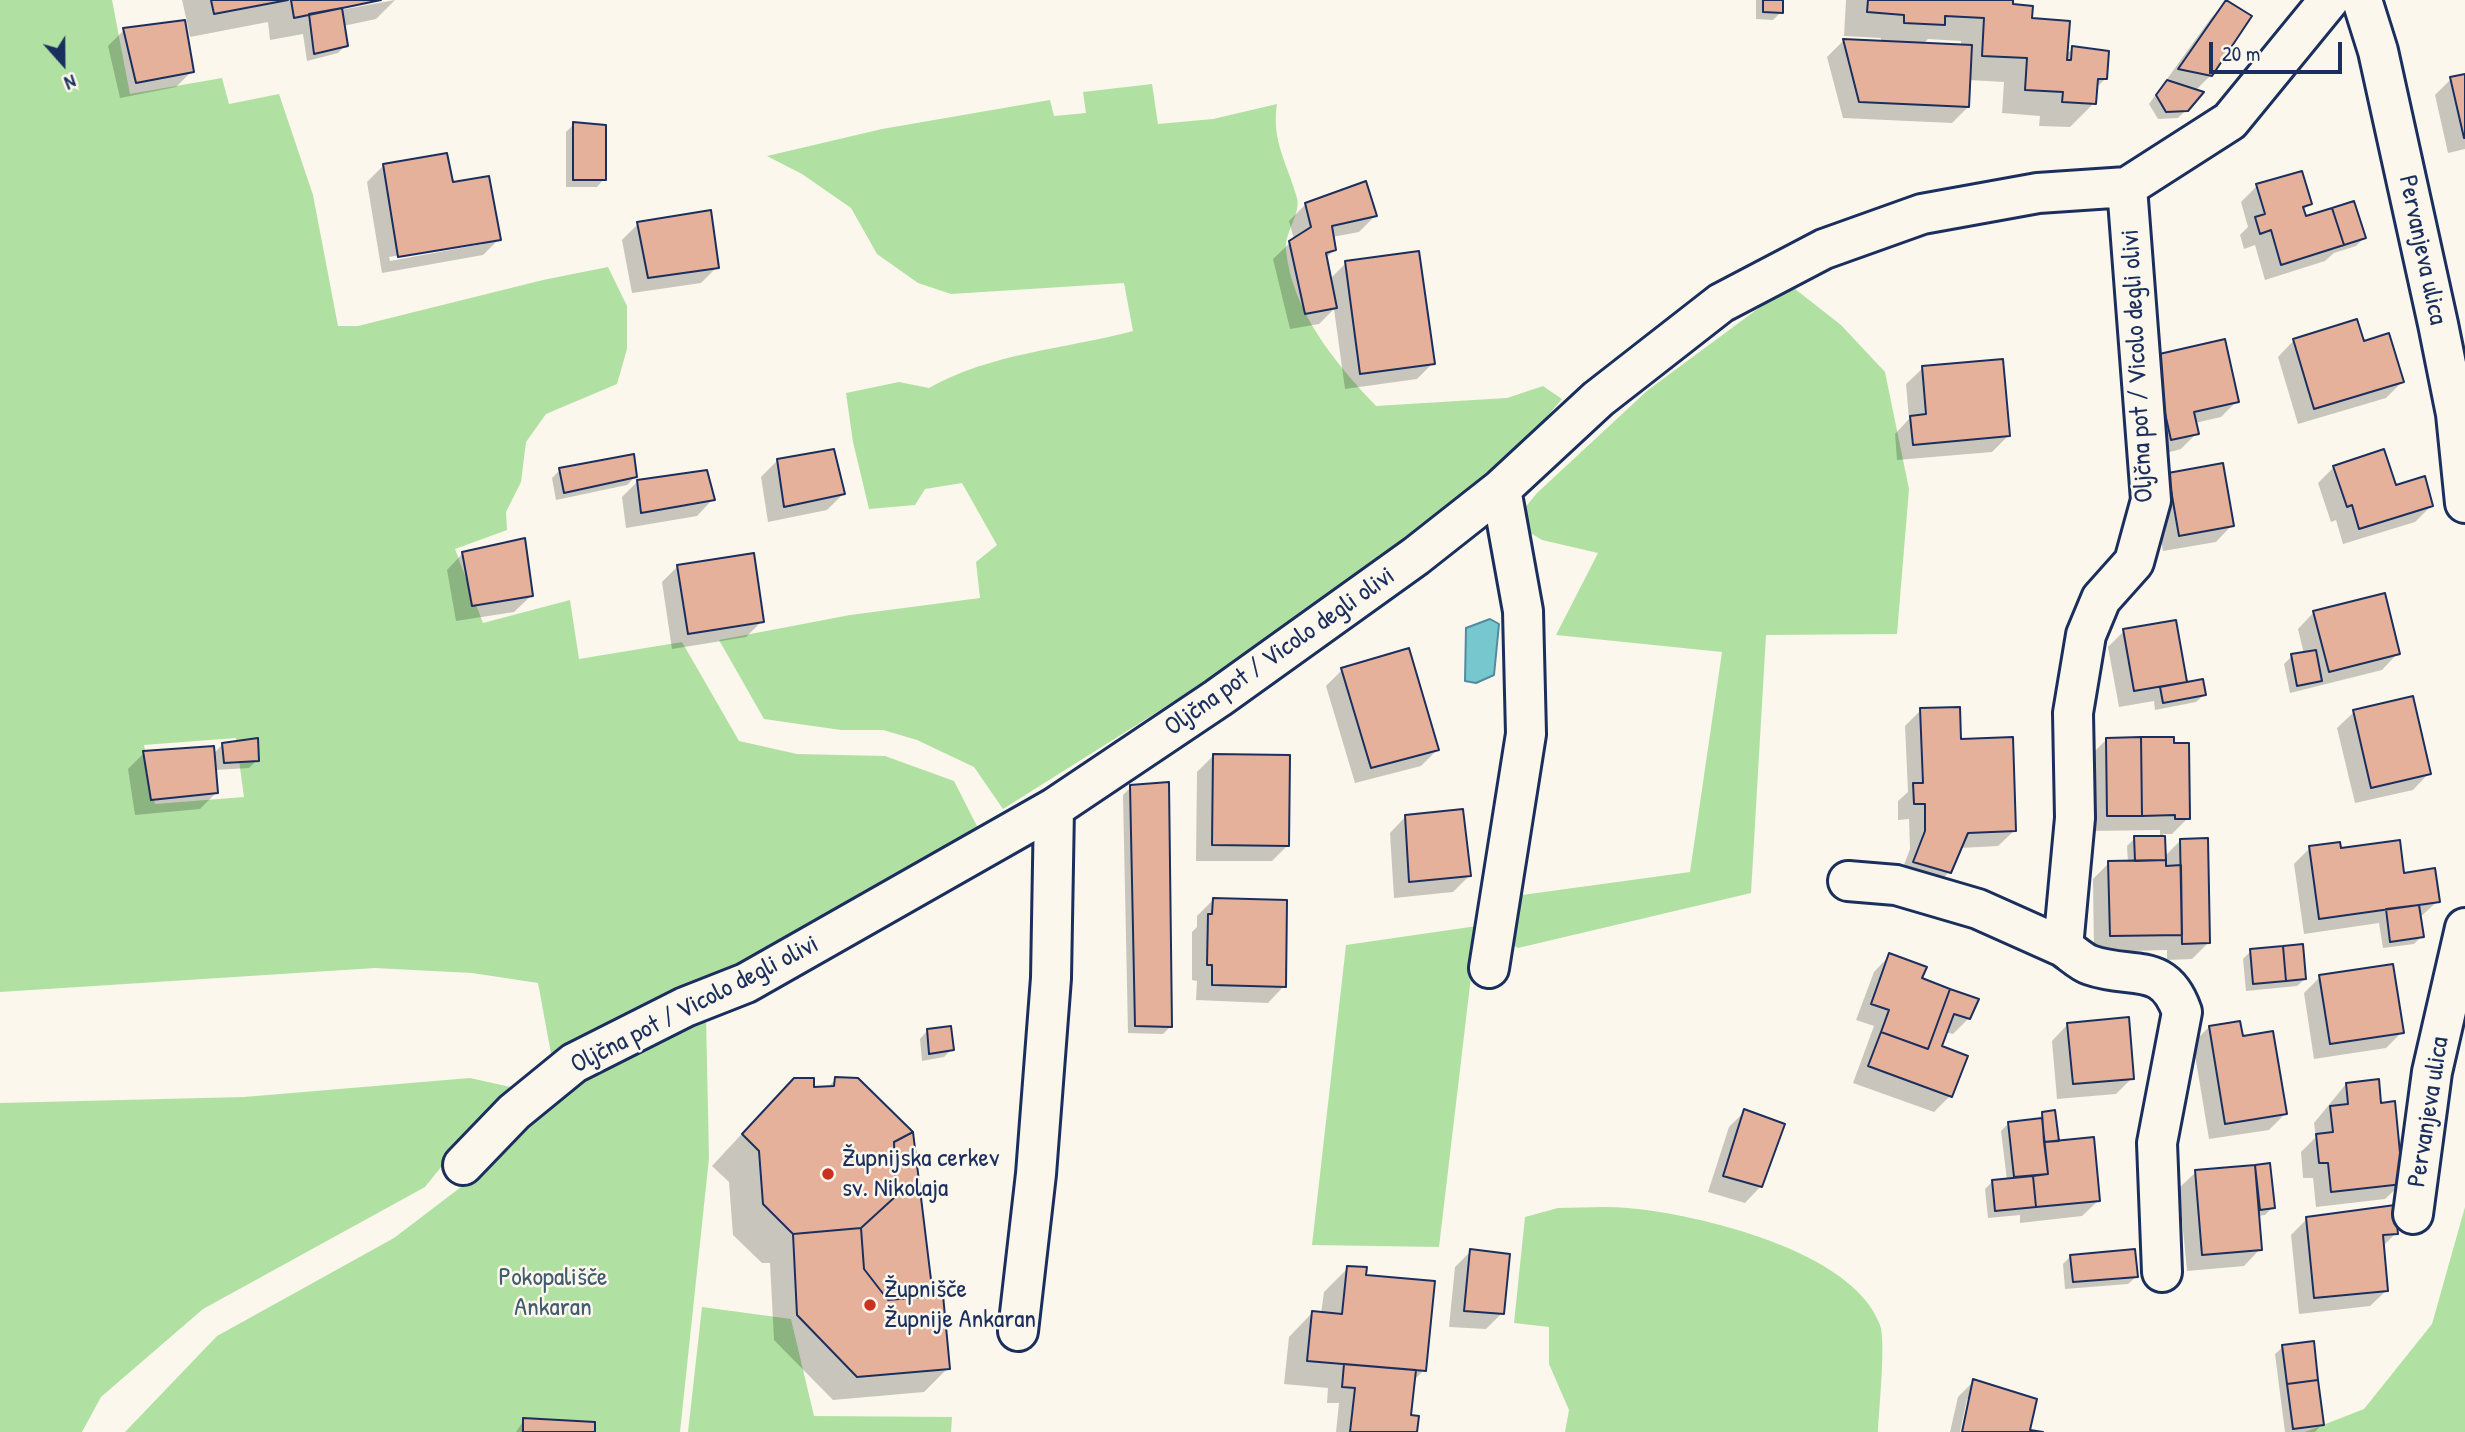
<!DOCTYPE html>
<html>
<head>
<meta charset="utf-8">
<style>
  body { margin:0 }
  #map { position:relative; width:2465px; height:1432px; overflow:hidden; background:#fbf7ec; font-family:"Patrick Hand",sans-serif }
  canvas { display:block }
  .north { position:absolute; left:28px; top:28px; width:70px; height:70px; -webkit-text-stroke:5px #fbf7ec; paint-order:stroke; rotate:159deg; font-size:19px; font-weight:700; line-height:28px; text-align:center; color:#1b2f5e }
  .north::after { content:''; display:block; margin:auto; width:24px; height:32px; background:#1b2f5e; clip-path:polygon(50% 0,100% 100%,50% 72%,0 100%) }
  .scale { position:absolute; left:2209px; top:42px; width:133px; height:32px; box-sizing:border-box; border:4px solid #1b2f5e; border-top:0; padding-left:9px; font-size:21px; line-height:24px; white-space:nowrap; color:#1b2f5e; -webkit-text-stroke:5px #fbf7ec; paint-order:stroke }
</style>
</head>
<body>
<div id="map">
<canvas width="2465" height="1432"></canvas>
<div class="north">N</div>
<div class="scale">20 m</div>
</div>
<script>
const c = document.querySelector('canvas').getContext('2d');
c.lineJoin = 'round';
function paint(path, color) {
  c.fillStyle = color;
  c.fill(path, 'evenodd');
}
function trace(path, color, width, dash) {
  c.strokeStyle = color;
  c.lineWidth = width;
  c.lineCap = dash ? 'butt' : 'round';
  c.setLineDash(dash || []);
  c.stroke(path);
}
function write(font, color, halo, rows, align = 'center') {
  c.font = font + ' "Patrick Hand",sans-serif';
  c.lineWidth = 5;
  c.setLineDash([]);
  c.textBaseline = 'middle';
  c.strokeStyle = halo;
  c.fillStyle = color;
  for (const [text, x, y, turn = 0] of rows) {
    c.save();
    c.translate(x, y);
    c.rotate((+turn || 0) * Math.PI / 180);
    c.textAlign = isNaN(turn) ? turn : align;
    if (halo) c.strokeText(text, 0, 0);
    c.fillText(text, 0, 0);
    c.restore();
  }
}
paint(new Path2D(`
  M0,0H112L130,94L222,78L229,104L279,94L313,195L338,326H358L543,280L608,267L627,306V349L617,384L546,414L526,442L521,482L506,512L507,530L455,549L483,623L570,600L579,659L682,642L739,741L797,754L885,756L954,781L981,834L742,979L651,1003L577,1040L552,1059L538,983L472,973L375,968L0,992ZM236,738L244,797L155,804L144,745Z
  M1152,84L1158,124L1213,119L1277,104C1271,141 1288,165 1297,198C1301,214 1284,233 1286,250C1292,311 1335,363 1376,406L1507,398L1543,386L1562,399L1534,432L1460,502L1216,675L1003,809L974,767L917,740L883,730H841L764,719L719,640L850,615L980,598L976,562L997,545L962,483L925,489L915,505L869,509L853,442L846,393L899,382L929,388C991,353 1065,349 1133,331L1124,283L951,294L918,283L877,254L851,208L802,174L767,156L882,129L1050,100L1054,116L1086,113L1083,92Z
  M1790,285L1841,325L1885,372L1909,489L1897,634L1766,635L1751,893L1518,948L1511,944L1522,895L1690,872L1722,652L1556,635L1598,553L1542,540L1524,529V509L1537,493L1648,390Z
  M1477,926L1439,1247L1312,1245L1346,945Z
  M706,1015L709,1158L680,1432H125L217,1336L394,1238L461,1187L578,1076Z
  M470,1078L515,1088L466,1136L425,1187L203,1309L101,1397L82,1432H0V1103L244,1097Z
  M2465,1207V1432H2305L2364,1409L2432,1324Z
  M1558,1208C1581,1208 1605,1206 1628,1208C1698,1214 1854,1251 1880,1325C1886,1341 1879,1411 1878,1432H1565L1569,1410L1549,1364V1327L1514,1323L1525,1217Z
  M702,1307L791,1319L814,1416L952,1417L951,1432H688Z`), '#b0e1a2');
const water = new Path2D(`
  M1490,619L1499,624L1494,675L1476,683L1465,681L1466,628Z`);
paint(water, '#77c8ce');
trace(water, '#528ba1', 2);
paint(new Path2D(`
  M182,0H373L340,6V10L395,0L376,19L343,26L346,45L338,53L307,61L303,34L270,40L268,22L190,37L187,22L184,23L192,71L176,87L120,98L108,46L124,30L187,22Z
  M1756,0H1782L1781,12L1773,20L1756,19Z
  M1846,0H2011V6L2030,20L2066,55L2073,48L2106,78L2095,89L2094,103L2070,127L2039,126L2040,116L2002,113L2004,82L1969,80L1968,107L1952,123L1843,118L1827,57L1843,41L1881,43V38L1844,36ZM1928,39L1961,41V46L1923,44Z
  M2227,1L2211,75L2195,91L2186,110L2178,118L2158,119L2149,104L2211,18Z
  M2465,75V149L2448,153L2435,95L2451,79Z
  M574,124L604,179L597,187H566V132Z
  M384,165L451,184L499,239L483,255L382,273L367,182ZM483,241V244L390,261L389,257Z
  M2257,186L2310,204L2302,211L2304,218L2364,238L2356,246L2334,253L2325,261L2265,280L2255,245L2244,249L2240,235L2248,227L2241,202Z
  M1306,204L1375,216L1359,232L1332,237L1334,250L1325,259L1329,280L1346,263L1433,363L1417,379L1345,389L1334,309L1319,324L1290,329L1273,259L1294,239L1289,221Z
  M638,224L717,267L701,283L632,293L622,240Z
  M2294,340L2363,343L2402,382L2386,398L2298,424L2278,357Z
  M1923,368L2008,436L1992,452L1897,460L1895,434L1909,419L1906,384Z
  M2140,386L2237,401L2221,417L2195,423L2197,433L2181,449L2155,456Z
  M778,460L843,494L827,510L768,522L761,477Z
  M2334,467L2395,488L2432,505L2415,522L2343,544L2336,520L2331,522L2318,483Z
  M560,470L635,477L627,485L556,500L552,478Z
  M2169,474L2232,525L2216,542L2163,551L2153,490Z
  M638,481L713,499L697,516L626,528L622,497Z
  M463,553L531,596L514,612L456,621L447,570Z
  M678,566L762,621L746,637L672,649L662,582Z
  M2314,612L2398,653L2382,670L2290,693L2284,664L2292,656L2304,654L2298,629Z
  M2175,622L2186,684L2204,695L2196,702L2155,710L2154,701L2119,707L2108,647L2124,631Z
  M1342,670L1437,750L1421,766L1355,783L1326,686Z
  M1921,710L1959,741L2015,830L1998,846L1960,848L1949,872L1933,889L1899,878L1910,849L1909,819L1898,820V801L1908,792L1905,726Z
  M2354,712L2429,773L2413,790L2355,803L2337,728Z
  M2106,740L2188,818L2172,834H2163L2164,857L2181,840L2208,943L2192,959L2167,960V950L2094,952L2093,879L2109,863H2128L2127,846L2135,838L2160,837V830L2091,831L2090,756Z
  M223,744L257,760L249,768L214,770L216,793L200,809L135,815L128,769L144,753L213,754Z
  M1213,756L1288,845L1272,861H1196L1197,772Z
  M1131,787L1171,1026L1163,1034L1128,1033L1123,795Z
  M1406,816L1469,876L1453,892L1394,898L1390,833Z
  M2310,848L2339,850L2403,875L2438,901L2419,918L2422,936L2414,944L2383,948L2379,923L2304,934L2294,864Z
  M1213,900L1284,986L1268,1003L1196,1000L1197,981L1192,980V932L1197,927V916Z
  M2251,951L2305,979L2297,986L2246,991L2243,959Z
  M1890,955L1969,1018L1953,1034L1945,1032L1939,1047L1950,1096L1934,1112L1853,1083L1874,1026L1856,1020L1874,972Z
  M2320,977L2402,1032L2386,1048L2314,1059L2304,993Z
  M2068,1024L2132,1078L2116,1094L2057,1099L2052,1041Z
  M2209,1027L2241,1038L2285,1114L2269,1130L2209,1139L2193,1043Z
  M927,1031L952,1049L944,1057L922,1061L920,1039Z
  M836,1079L931,1295L948,1368L924,1392L833,1400L774,1340L770,1263H762L733,1235L729,1182L712,1166L763,1111L813,1089L827,1088Z
  M2346,1084L2379,1104L2402,1183L2385,1199L2316,1207L2313,1178H2303L2301,1152L2316,1137L2314,1123Z
  M1745,1111L1761,1186L1745,1203L1708,1192L1729,1127Z
  M2043,1114L2057,1143L2099,1200L2082,1216L2020,1223V1215L1988,1218L1985,1189L1993,1181L2007,1180L2001,1131L2009,1123L2036,1121Z
  M2269,1165L2273,1207L2265,1215L2258,1216L2260,1249L2244,1266L2187,1271L2179,1188L2196,1172Z
  M2307,1219L2396,1233L2383,1246L2387,1290L2370,1306L2299,1314L2291,1235Z
  M1471,1251L1502,1313L1486,1329L1449,1327L1455,1267Z
  M2071,1256L2136,1277L2128,1284L2065,1289L2063,1264Z
  M1348,1268L1364,1277L1424,1370L1413,1381L1409,1417L1415,1432H1336L1339,1403H1327L1328,1388L1284,1384L1289,1337L1312,1313L1321,1314L1324,1292Z
  M2283,1347L2322,1424L2315,1432H2285L2275,1354Z
  M1974,1381L2028,1431L2033,1432H1964L1971,1399H1967L1960,1432H1950L1958,1397Z
  M524,1420L593,1432H516Z`), '#0003');
const building = new Path2D(`
  M211,0H288L214,14Z
  M291,0H381L294,18Z
  M1763,0H1783V13L1763,12Z
  M1868,0H2013V4L2033,6L2032,18L2070,21L2067,60H2071L2072,46L2109,51L2107,79H2098L2096,104L2062,102L2063,92L2025,90L2027,58L1982,56L1984,18L1945,16V25L1904,23V15L1867,12Z
  M2226,0L2252,16L2212,76L2178,69Z
  M342,8L348,46L314,54L309,14Z
  M185,20L194,72L136,83L123,28Z
  M1843,39L1972,45L1969,107L1859,102Z
  M2465,74V138H2464L2450,77Z
  M2167,80L2204,92L2188,111L2166,112L2156,95Z
  M573,122L606,125V180H573Z
  M447,153L453,182L489,176L501,240L398,257L383,164Z
  M2302,171L2312,204L2303,207L2306,216L2332,208L2344,245L2281,265L2271,230L2260,234L2255,217L2265,214L2256,184Z
  M1366,181L1377,216L1332,226L1336,250L1326,253L1337,308L1305,314L1289,241L1311,227L1305,203Z
  M2354,201L2366,238L2344,245L2332,208Z
  M711,210L719,268L648,278L637,222Z
  M1419,251L1435,364L1360,374L1345,261Z
  M2357,319L2364,341L2389,333L2404,382L2314,409L2293,339Z
  M2225,339L2239,402L2194,412L2199,434L2171,440L2155,368V355Z
  M2003,359L2010,436L1913,445L1910,416L1926,414L1922,366Z
  M834,449L845,494L784,507L777,459Z
  M2384,449L2396,485L2425,476L2433,506L2359,529L2352,505L2347,507L2333,466Z
  M634,454L637,477L564,493L559,468Z
  M2223,463L2234,526L2179,536L2168,473Z
  M707,470L715,500L641,513L637,480Z
  M525,538L533,596L472,606L462,552Z
  M754,553L764,622L688,634L677,565Z
  M2385,593L2400,654L2329,672L2313,611Z
  M2176,620L2187,682L2134,691L2123,629Z
  M1409,648L1439,750L1371,768L1341,668Z
  M2316,650L2322,681L2297,686L2291,654Z
  M2203,679L2206,695L2163,703L2160,687Z
  M2413,696L2431,774L2371,788L2353,710Z
  M1960,707L1961,739L2013,737L2016,831L1968,833L1951,873L1913,862L1925,831V804H1914L1913,783H1923L1920,708Z
  M2141,737H2174V743H2189L2190,819H2175V815L2142,816Z
  M2141,737L2142,816H2107L2106,738Z
  M258,738L259,761L224,763L222,743Z
  M214,746L218,793L151,800L143,751Z
  M1213,754L1290,755L1289,846L1212,845Z
  M1169,782L1172,1027L1135,1026L1130,785Z
  M1463,809L1471,876L1409,882L1405,815Z
  M2134,836H2165L2166,860L2135,861Z
  M2208,838L2210,943L2182,944L2180,839Z
  M2400,840L2404,873L2435,868L2440,902L2319,919L2309,846L2340,842L2341,848Z
  M2166,860V866L2181,865L2182,935L2110,936L2108,861Z
  M1213,898L1287,900L1286,987L1212,985V965H1207L1208,914H1212Z
  M2419,905L2424,937L2390,942L2386,909Z
  M2303,944L2306,979L2286,981L2283,946Z
  M2283,946L2286,981L2253,984L2250,949Z
  M1889,953L1927,967L1922,978L1950,989L1928,1049L1881,1032L1889,1010L1871,1004Z
  M2393,964L2404,1033L2330,1044L2319,975Z
  M1950,989L1979,999L1970,1019L1954,1014L1942,1046L1968,1056L1952,1097L1868,1066L1881,1032L1928,1049Z
  M2129,1017L2134,1079L2073,1084L2067,1023Z
  M2240,1021L2243,1036L2273,1031L2287,1114L2225,1124L2209,1026Z
  M951,1026L954,1050L929,1054L927,1029Z
  M835,1077L858,1078L913,1132L894,1142L896,1196L861,1228L793,1234L763,1204L759,1151L742,1134L794,1078H814V1087L834,1086Z
  M2379,1079L2381,1103L2395,1101L2403,1184L2331,1192L2328,1163H2319L2316,1134L2333,1132L2330,1106L2348,1104L2346,1083Z
  M1744,1109L1785,1124L1762,1187L1723,1176Z
  M2055,1110L2059,1141L2044,1142L2042,1112Z
  M2042,1118L2048,1174L2014,1177L2008,1122Z
  M913,1132L933,1296L888,1300L864,1269L861,1228L896,1196L894,1142Z
  M2094,1137L2100,1201L2036,1207L2033,1176L2048,1174L2044,1142Z
  M2270,1163L2275,1208L2260,1210L2255,1165Z
  M2255,1165L2262,1250L2202,1255L2195,1170Z
  M2033,1176L2036,1207L1995,1211L1992,1180Z
  M2395,1205L2398,1234L2383,1235L2388,1291L2314,1298L2306,1217Z
  M861,1228L864,1269L888,1300L943,1295L950,1369L857,1377L797,1315L793,1234Z
  M1470,1249L1510,1254L1504,1314L1464,1311Z
  M2135,1249L2138,1277L2073,1282L2070,1255Z
  M1347,1266L1367,1267L1366,1275L1435,1281L1426,1371L1307,1361L1312,1311L1342,1314Z
  M2314,1341L2318,1380L2287,1384L2282,1345Z
  M1344,1364L1416,1370L1411,1415L1419,1416L1417,1432H1350L1355,1388L1342,1387Z
  M1973,1379L2037,1399L2030,1430L2043,1432H1962Z
  M2318,1380L2324,1425L2293,1429L2287,1384Z
  M523,1418L595,1422V1432H523Z`);
paint(building, '#e6b19a');
trace(building, '#1b2f5e', 2);
const minor = new Path2D(`
  M2362,0L2378,51L2438,324L2456,414L2465,503
  M1848,881L1896,885L1978,909L2063,947L2075,818L2073,713L2086,635L2101,599L2134,562L2151,500L2127,187
  M2063,947C2071,952 2081,962 2090,965C2132,980 2164,960 2182,1012L2157,1143L2162,1272
  M1489,968L1526,734L1523,611L1501,489
  M463,1165L514,1112L574,1063L685,1007L746,983L1054,808L1218,698L1416,556L1501,489L1598,399L1721,303L1824,249L1922,214L2038,193L2127,187L2230,121L2329,0
  M2413,1214L2432,1072L2465,928
  M1018,1331L1036,1174L1051,978L1054,808`);
trace(minor, '#1b2f5e', 44);
trace(minor, '#fbf7ec', 38);
for (const [x, y, r, color] of [
  [828,1174,7,"#c8321e"],
  [870,1305,7,"#c8321e"]
]) {
  const dot = new Path2D();
  dot.arc(x, y, r, 0, 2 * Math.PI);
  c.fillStyle = color;
  c.fill(dot);
  trace(dot, '#fbf7ec', 2.5);
}
write('26px', '#1b2f5e', '#fbf7ec', [
  ["Pervanjeva ulica",2422,250,78],
  ["Oljčna pot / Vicolo degli olivi",2138,366,-93],
  ["Oljčna pot / Vicolo degli olivi",1280,652,-35],
  ["Oljčna pot / Vicolo degli olivi",695,1005,-27],
  ["Pervanjeva ulica",2429,1112,-81]
]);
write('26px', '#1b2f5e', '#fbf7ec', [
  ["Župnijska cerkev",842,1159],
  ["sv. Nikolaja",842,1189],
  ["Župnišče",884,1290],
  ["Župnije Ankaran",884,1320]
], 'left');
write('26px', '#405c6f', '#fbf7ec', [
  ["Pokopališče",553,1278],
  ["Ankaran",553,1308]
]);
</script>
</body>
</html>
